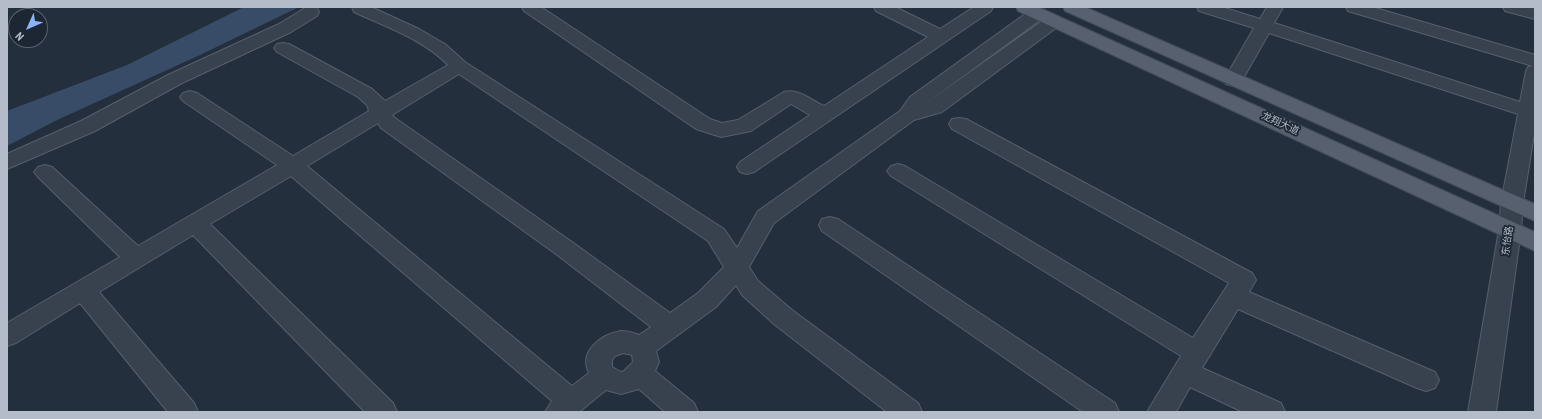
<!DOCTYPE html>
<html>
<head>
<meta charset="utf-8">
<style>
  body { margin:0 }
  #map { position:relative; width:1542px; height:419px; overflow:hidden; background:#242f3e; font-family:"Roboto Condensed",sans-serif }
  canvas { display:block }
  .frame { position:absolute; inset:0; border:8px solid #b4bcc9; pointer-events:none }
  .north { position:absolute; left:8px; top:8px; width:40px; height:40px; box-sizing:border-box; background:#1d2633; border:1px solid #59626f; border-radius:50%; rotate:225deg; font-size:11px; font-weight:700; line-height:16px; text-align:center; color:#b4bcc9 }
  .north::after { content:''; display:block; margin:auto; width:14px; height:18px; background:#8ab4f8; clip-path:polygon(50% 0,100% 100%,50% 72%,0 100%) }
</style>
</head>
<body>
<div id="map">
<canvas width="1542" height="419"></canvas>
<div class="frame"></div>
<div class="north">N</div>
</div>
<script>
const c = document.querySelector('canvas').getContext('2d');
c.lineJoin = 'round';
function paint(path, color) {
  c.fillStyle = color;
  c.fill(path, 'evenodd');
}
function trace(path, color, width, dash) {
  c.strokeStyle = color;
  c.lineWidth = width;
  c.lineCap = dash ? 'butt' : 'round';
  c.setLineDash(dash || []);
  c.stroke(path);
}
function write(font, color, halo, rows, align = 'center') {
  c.font = font + ' "Roboto Condensed","Noto Sans SC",sans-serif';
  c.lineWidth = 3.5;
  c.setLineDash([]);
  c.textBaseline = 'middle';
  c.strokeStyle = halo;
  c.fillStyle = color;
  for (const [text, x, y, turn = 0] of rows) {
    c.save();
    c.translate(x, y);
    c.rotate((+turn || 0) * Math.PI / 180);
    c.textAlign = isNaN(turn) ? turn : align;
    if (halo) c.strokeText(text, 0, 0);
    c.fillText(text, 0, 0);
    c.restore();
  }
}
paint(new Path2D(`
  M244,7H299L200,55L57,120L7,146V111L127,65Z`), '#394c67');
const minor = new Path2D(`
  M311,7L317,8L319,12L317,16L291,32L182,83L95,131L7,169V154L81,121L168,75L279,24L305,8Z
  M352,7H371L419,29L445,44L465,62L724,229L737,248L758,211L900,111L910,97L1032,9L1038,8L1044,9L1047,13L1044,17L925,104L1048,17L1054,16L1060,17L1063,21L1060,25L942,112L914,120L774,223L749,267L758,281L792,310L918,403L922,412H887L774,324L742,295L736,285L716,307L656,351L659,362L655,371L694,403L698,412H665L639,389L621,394L606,390L579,412H545L552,401L291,176L210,224L393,403L397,412H365L193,235L99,292L194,403L198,412H168L80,303L16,343L7,346V323L120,257L38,177L34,172L38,167L45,165L52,167L138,246L277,165L183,101L180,97L183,93L190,91L197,93L293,156L369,111L367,105L358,97L277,52L274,48L277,44L283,43L289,44L372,89L385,101L448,65C423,39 386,27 354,12ZM459,74L708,241L724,267L698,293L670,313L572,242L395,118L392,115ZM378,123L381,128L556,254L651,327L639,335C634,333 628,331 621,331C602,334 578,351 589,373L572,386L307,166ZM623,353L632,355L633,362L624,371L621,372L612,367V360L615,356Z
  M522,7H541L710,119L722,123L738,120L784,92C798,88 811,100 824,106L928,37L876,11L874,7H895L940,29L974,7H993L991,11L754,172L747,174L740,172L737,167L740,162L810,115L791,104L751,131L721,137L696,129L524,11Z
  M1197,7H1222L1260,19L1267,7H1283L1274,23L1520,102L1526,71L1528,67L1533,66L1348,11L1346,7H1372L1535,55V128L1523,203L1521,230L1496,412H1468L1499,230L1501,203L1518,114L1269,33L1240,84L1233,86L1226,84L1224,80L1254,28L1199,11Z
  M1503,7H1529L1535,9V19L1505,11Z
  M959,118L966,119L1252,273L1256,280L1249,292L1435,372L1439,380L1435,388L1426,391L1417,388L1238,309L1202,368L1281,403L1285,412H1243L1190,387L1176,412H1147L1181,356L891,176L887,171L891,166L898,164L905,166L1193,338L1229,283L952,129L949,124L952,119Z
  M830,217L838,219L1115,403L1119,412H1083L822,231L819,225L822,219Z`);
const major = new Path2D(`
  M1016,7H1038L1535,232V251L1018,11Z
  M1063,7H1085L1535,204V221L1065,11Z`);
trace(minor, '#565f6c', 2);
trace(major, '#414a57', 2);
paint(minor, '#38414e');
paint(major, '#56606e');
write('10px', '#b4bcc9', '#1d2633', [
  ["龙翔大道",1280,124,25],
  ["东怡路",1508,241,-82]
]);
</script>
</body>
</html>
